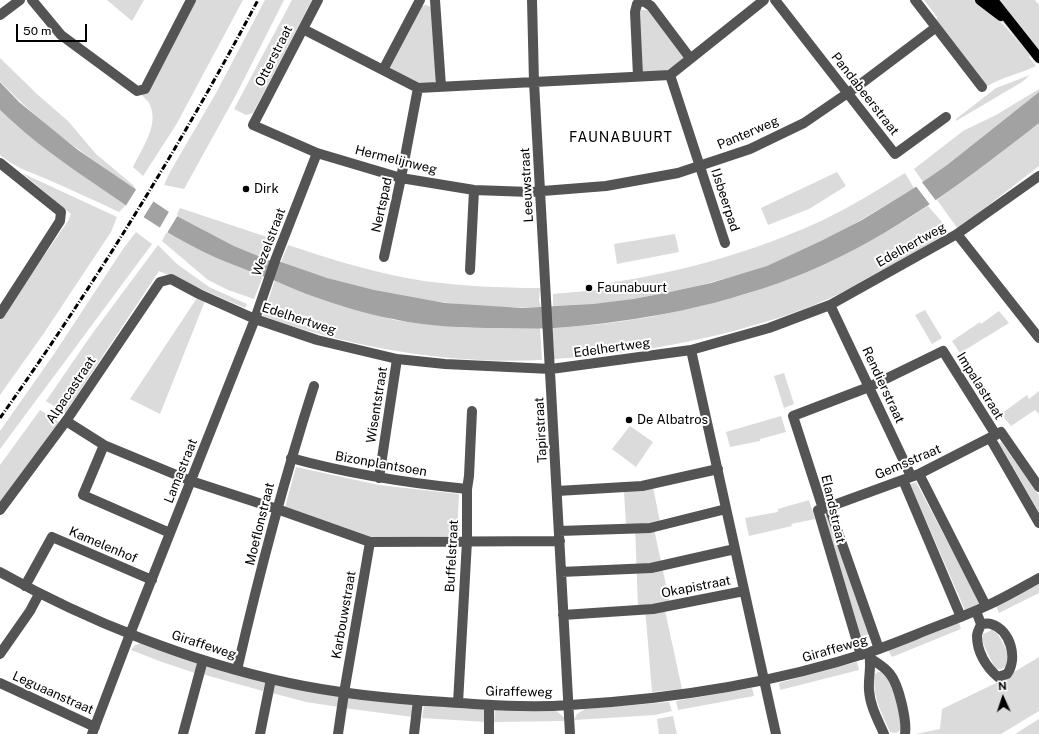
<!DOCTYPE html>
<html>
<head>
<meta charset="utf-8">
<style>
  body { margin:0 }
  #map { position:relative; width:1039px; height:734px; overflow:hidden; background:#fff; font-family:"Public Sans",sans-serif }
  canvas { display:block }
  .north { position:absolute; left:983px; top:678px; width:40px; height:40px; -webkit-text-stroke:3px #fff; paint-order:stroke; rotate:357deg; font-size:11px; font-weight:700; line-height:16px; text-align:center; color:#000 }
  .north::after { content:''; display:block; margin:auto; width:14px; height:18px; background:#000; clip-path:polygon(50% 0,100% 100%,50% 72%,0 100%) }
  .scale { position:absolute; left:16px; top:24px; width:71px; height:18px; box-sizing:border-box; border:2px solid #000; border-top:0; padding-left:5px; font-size:12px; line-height:14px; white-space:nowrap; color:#000; -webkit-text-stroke:3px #fff; paint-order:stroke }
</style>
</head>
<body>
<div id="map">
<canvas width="1039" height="734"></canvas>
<div class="north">N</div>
<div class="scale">50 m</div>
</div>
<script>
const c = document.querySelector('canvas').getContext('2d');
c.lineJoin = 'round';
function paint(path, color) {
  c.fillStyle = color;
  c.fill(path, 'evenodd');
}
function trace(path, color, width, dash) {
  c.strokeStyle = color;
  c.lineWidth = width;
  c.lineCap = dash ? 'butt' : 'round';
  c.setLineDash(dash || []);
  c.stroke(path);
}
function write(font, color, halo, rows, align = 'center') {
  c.font = font + ' "Public Sans",sans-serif';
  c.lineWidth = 4;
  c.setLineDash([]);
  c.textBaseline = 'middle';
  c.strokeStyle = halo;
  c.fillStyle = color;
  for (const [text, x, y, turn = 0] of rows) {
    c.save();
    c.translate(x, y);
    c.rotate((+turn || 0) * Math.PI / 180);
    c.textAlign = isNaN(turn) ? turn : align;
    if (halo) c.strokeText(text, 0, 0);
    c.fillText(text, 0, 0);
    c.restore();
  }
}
paint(new Path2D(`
  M107,0H144L132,21Z
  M193,0H243L176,125L143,176L133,167C142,148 159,126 150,105C149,101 144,98 142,95Z
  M265,0H284L236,95L184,189L164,185L170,172L216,93Z
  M292,0H312L253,113L246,115L234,109Z
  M924,0H975L994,14L1030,55L1029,57L1036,66C1020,74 1001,77 986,87L936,23L937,17Z
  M998,0H1035L1039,5V50Z
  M426,5L431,7L436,81C421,91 403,75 390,68L389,66L422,6Z
  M642,10H650L684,57L669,71L641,72L639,13Z
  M0,58L38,95L68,121L96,154L133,185L136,190C88,157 40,124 0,81Z
  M1030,75L1022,82L956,121V119L996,88Z
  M1039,89V92L947,165L923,182L914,169L963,131L996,115Z
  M0,110C38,146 82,175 126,205L119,212C96,201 72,190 49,180C30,172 16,168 0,155Z
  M1039,123V166L958,229L937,200Z
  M837,172L846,186L809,209L768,225L761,208Z
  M22,173L117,217L111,232L44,333L0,395V319L68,221L71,214Z
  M905,173L914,188C867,217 819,246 767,266C744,274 720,280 697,286C650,297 602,305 553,307V294L609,289V283C682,272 753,252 821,221C850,207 878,190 905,173Z
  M928,206L942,222L946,233C898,264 847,294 793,313C714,340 636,354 553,359L551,328C576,326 600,325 624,321C652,317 680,311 707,304C720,301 733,298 746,294C810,273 872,243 928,206Z
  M180,208L270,238L271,250L268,260L234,246L176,216Z
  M167,231C199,250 228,263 263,276L254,299L228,290L208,280L162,241Z
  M136,232L152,244L0,449V431L54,354L123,249Z
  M675,234L679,252L617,264L614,244Z
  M158,245L177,264L209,287L247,304L245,308L159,271L65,413L46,401L92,334Z
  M288,245C333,260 378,274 424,281C463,286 501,288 540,288L539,301L541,307C521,308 501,307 480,306C413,301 345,287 281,262Z
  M275,280L316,297L394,320L416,323L467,328H540L542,360C451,365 347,347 263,316Z
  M197,298L205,301L160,414L130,399Z
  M925,310L942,338L932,344L915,315Z
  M999,311L1009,323L960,353L952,341L980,322L981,324Z
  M784,373L794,404L784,408L774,376Z
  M1039,391V414L1035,410L1011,426L1001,414L1027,395L1029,399Z
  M40,410L59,422L0,502V465Z
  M781,416L786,432L760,439V441L730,447L726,432Z
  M630,426L653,442L636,467L612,449Z
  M1001,442L1039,495V512L999,443Z
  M296,467L379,485L459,494L457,536L369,537L285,507Z
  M916,482L980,603L965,610L910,484Z
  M653,487L660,522L653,524L670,604L664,606L682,689L652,692L645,607L638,608L635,525H626L624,491Z
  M809,500L815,519L791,524L792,526L749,536L745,518L778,512V509Z
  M828,515L870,634L859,637L823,516Z
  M1039,584V593L999,613L996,606Z
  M959,623L961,629L892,657L888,650Z
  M992,630C1001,634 1006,650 1010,659C1007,665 1004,671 996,669L994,666L985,648L982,640L983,634Z
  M142,643L198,662L195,673L162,662L131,650L135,645Z
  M1039,657V711L1001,734H916L940,729L942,709L994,684Z
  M857,662L859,670L780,690L779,683Z
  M205,664L266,680L263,691L202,674Z
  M878,672H881C884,674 887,676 888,679C894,688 901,718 902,729L896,733L890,732C882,714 871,693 875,674Z
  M274,683L341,696L339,707L306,702L272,693Z
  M752,688L754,696L678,710L676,701Z
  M346,697L414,704L413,717L344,708Z
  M669,702L672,711L655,715L574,720L577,714L585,709Z
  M424,705L486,709V722L422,718Z
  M495,709H554L566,719L565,721L494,722Z
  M673,716L677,734H659L657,719Z
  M1039,719V734H1015Z`), '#dbdbdb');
paint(new Path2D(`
  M0,82L19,102L78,150L169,212L234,246L268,260L281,262L327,278L374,290L445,303L522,308L593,304L633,299L665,293L711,283L767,266L821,241L862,220L914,188L947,165L1039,92V123C966,180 893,236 807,272C727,305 640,322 554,328C537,329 519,328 502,328C466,328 429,327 393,319C367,314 340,306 315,297C303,293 290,287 278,282C258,274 238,267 219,259C178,241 141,216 105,191C68,166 32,141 0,110Z`), '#a2a2a2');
paint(new Path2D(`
  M921,181L937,202L931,206L915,185Z
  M137,188L155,199L143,218L125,207Z
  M170,210L178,215L167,233L159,229Z`), '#fff');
const major = new Path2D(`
  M980,0L1001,16
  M993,0L1039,58`);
trace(major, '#dbdbdb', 12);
trace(new Path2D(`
  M32,0L61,35L137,91L145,89L191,0
  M318,0L253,125L317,153L401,178L474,190L530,192L606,186L678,173L750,149L804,123L858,86L935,28
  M435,0L441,86
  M532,0L534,82L570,734
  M775,0L895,154L946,117
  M915,0L982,87
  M0,15L20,0
  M303,29L418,88L670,75L764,0
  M383,70L420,0
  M670,75L725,243
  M638,76L635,12L637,4L640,1L645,2L651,6L690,58
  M0,163L61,212L60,221L0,314
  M957,234L1039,338
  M384,257L401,178L418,88
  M470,270L474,190
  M830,305L911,476
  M691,350L776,734
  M66,421L104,445L191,481L277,509L370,542L560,541
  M990,438L1039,523
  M104,445L83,495L170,533
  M291,458C349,474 407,483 467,489
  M919,474L986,606
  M379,478L397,359
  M903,480L961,617
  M557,491L642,486L718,469
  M829,507L879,649
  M823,509L919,474L1001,432L1039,487
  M0,510L66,421L160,282L171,279L199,294L255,319L317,340L397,359L445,364L551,369L691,350L769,328L830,305L957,234L1039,176
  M559,531L650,528L726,509
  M0,572C87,621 191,662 289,683C340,694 393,699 445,702C487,705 529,708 570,705C673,699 772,684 870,652C885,647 900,641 915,635C939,625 963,617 986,606C1004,598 1021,588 1039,578
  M561,572L651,568L735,549
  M25,586L52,537L152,580
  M976,611L981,624C980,628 977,632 977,636C977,652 986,667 998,677L1007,674C1018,659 1011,630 991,624C988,623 984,624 981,624
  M563,615L653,609L744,591
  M869,653C872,665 868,678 869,690C870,706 878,720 884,734
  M0,654L30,611L39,594
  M861,655L818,510L823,509L793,416L869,387L943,351L996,435
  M870,658C877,663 885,667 890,674C899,685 907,721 905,734
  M237,670C259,574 284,479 314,386
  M0,683L95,727
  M458,703L467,541V489L469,476L472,411
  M92,734L130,634L255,319L276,258L317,153
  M183,734L203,660
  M260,734L271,679
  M338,734L344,693L370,542
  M414,734L418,700
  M489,734V705`), '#545454', 10);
trace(major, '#000', 10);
trace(new Path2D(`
  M0,418C95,284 181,145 258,0`), '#000', 3, [6, 2, 1, 2]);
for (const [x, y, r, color] of [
  [246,189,4,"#000"],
  [589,288,4,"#000"],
  [629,420,4,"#000"]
]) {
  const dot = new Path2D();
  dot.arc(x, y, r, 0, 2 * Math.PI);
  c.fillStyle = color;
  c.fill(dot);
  trace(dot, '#fff', 1.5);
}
write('13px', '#000', '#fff', [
  ["Otterstraat",274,56,-63],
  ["Pandabeerstraat",865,94,52],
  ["Panterweg",748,133,-23],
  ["Hermelijnweg",396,160,14],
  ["Leeuwstraat",527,185,-93],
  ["IJsbeerpad",725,200,72],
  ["Nertspad",382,205,-78],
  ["Wezelstraat",269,242,-69],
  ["Edelhertweg",911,245,-29],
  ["Edelhertweg",299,319,18],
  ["Edelhertweg",612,348,-8],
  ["Rendierstraat",883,385,65],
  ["Impalastraat",980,386,58],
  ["Alpacastraat",71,390,-56],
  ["Wisentstraat",377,405,-81],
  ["Tapirstraat",541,430,-93],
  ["Gemsstraat",908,462,-23],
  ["Bizonplantsoen",381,464,10],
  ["Lamastraat",181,471,-68],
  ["Elandstraat",833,509,77],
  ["Moeflonstraat",260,524,-76],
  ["Kamelenhof",103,545,23],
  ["Buffelstraat",452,556,-87],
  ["Okapistraat",696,587,-11],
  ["Karbouwstraat",344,615,-80],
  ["Giraffeweg",204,645,18],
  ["Giraffeweg",835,649,-16],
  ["Giraffeweg",519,692,1],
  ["Leguaanstraat",53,693,24]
]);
write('13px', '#000', '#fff', [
  ["Dirk",254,189],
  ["Faunabuurt",597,288],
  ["De Albatros",637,420]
], 'left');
c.letterSpacing = '1px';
write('14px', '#000', '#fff', [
  ["FAUNABUURT",621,138]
]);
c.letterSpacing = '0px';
</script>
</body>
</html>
